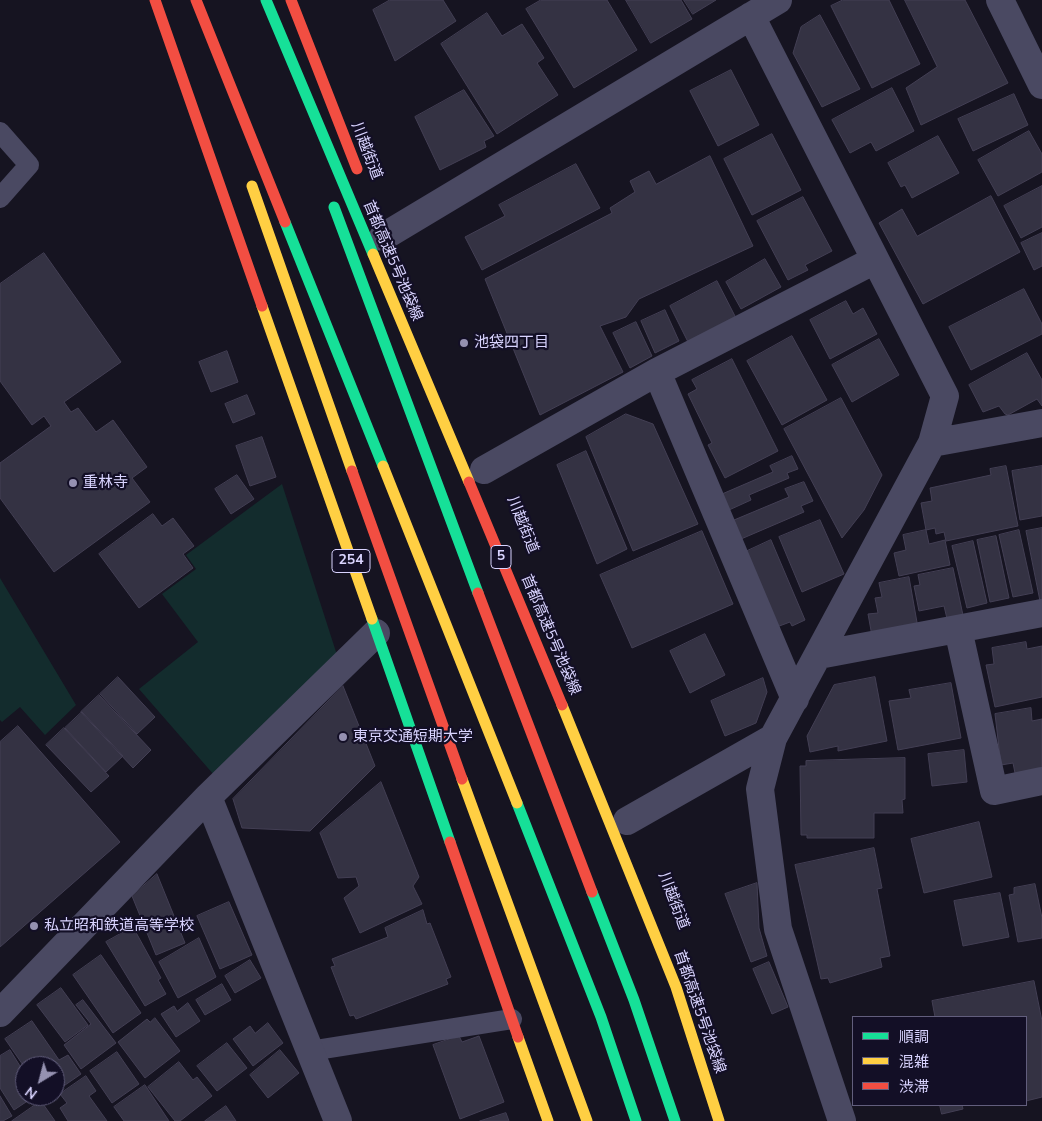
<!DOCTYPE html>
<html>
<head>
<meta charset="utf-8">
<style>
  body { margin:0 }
  #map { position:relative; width:1042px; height:1121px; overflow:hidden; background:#161421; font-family:"Nunito Sans","Noto Sans JP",sans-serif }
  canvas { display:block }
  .legend { position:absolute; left:852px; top:1016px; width:175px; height:90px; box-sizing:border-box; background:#130f26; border:1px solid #625e7d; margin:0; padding:6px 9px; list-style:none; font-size:15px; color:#d9d4ff }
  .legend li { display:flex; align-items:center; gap:10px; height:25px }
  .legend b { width:25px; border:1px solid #625e7d }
  .north { position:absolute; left:15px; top:1056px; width:50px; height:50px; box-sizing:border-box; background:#130f26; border:1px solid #625e7d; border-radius:50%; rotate:217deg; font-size:14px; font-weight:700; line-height:20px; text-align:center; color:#d9d4ff }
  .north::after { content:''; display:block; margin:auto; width:18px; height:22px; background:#9591b1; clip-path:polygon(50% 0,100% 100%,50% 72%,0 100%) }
</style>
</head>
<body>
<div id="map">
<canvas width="1042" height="1121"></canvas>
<ul class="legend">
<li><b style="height:6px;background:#16e098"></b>順調</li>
<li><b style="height:6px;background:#ffcf43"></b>混雑</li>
<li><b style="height:6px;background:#f24e42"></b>渋滞</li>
</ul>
<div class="north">N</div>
</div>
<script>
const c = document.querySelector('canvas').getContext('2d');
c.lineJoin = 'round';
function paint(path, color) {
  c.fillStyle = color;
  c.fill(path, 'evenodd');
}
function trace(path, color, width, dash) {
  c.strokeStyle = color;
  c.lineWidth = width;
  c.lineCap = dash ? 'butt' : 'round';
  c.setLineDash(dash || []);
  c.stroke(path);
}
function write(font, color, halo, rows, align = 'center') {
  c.font = font + ' "Nunito Sans","Noto Sans JP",sans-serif';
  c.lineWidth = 4.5;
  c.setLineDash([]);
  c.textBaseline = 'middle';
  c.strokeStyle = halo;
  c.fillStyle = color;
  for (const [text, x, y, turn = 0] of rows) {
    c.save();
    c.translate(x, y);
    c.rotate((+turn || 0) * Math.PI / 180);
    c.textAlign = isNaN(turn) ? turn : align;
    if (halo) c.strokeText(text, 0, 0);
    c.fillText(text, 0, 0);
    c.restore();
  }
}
paint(new Path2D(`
  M282,484L337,655L214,775L139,689L198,642L162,594L196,569L186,555Z
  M0,578L76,705L45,735L20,707L2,722L0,720Z`), '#132c2d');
const building = new Path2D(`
  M390,0H443L456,21L395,61L373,10Z
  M541,0H607L637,50L574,88L526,9Z
  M626,0H681L692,19L651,43Z
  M684,0H716L693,14Z
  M843,0H889L920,64L872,88L831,6Z
  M905,0H965L1008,83L921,125L906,88L937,67Z
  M487,13L502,36L522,24L544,58L537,63L558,95L497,134L441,44Z
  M820,15L860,89L822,107L793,53L801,27Z
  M731,70L759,125L718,146L690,91Z
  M892,88L914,131L876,151L871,142L850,153L832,120Z
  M464,90L494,136L484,141L486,147L440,170L415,117Z
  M1014,94L1028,125L973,151L958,119Z
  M1029,131L1042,154V172L998,196L978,160Z
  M772,134L801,190L752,215L724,159Z
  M938,136L959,173L912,198L905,185L901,187L888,163Z
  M710,156L753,246L639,299L626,317L600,326L623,372L540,415L485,279L612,213L610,208L635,192L630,181L649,171L656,184Z
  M576,164L600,208L482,270L465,237L505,216L499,205Z
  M1042,186V227L1021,238L1004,206Z
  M991,196L1020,252L923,304L879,223L902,209L917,236Z
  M803,197L832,251L805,265L808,270L788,280L757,221Z
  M1042,233V266L1034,270L1021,243Z
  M44,253L121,362L64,402L71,412L78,408L96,432L113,420L147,467L132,478L150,502L54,572L0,498V463L51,426L44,416L32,425L0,381V284Z
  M765,259L781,287L741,309L726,282Z
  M717,281L736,318L688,342L670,306Z
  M1024,289L1042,324V334L971,370L949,327Z
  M846,301L853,314L863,308L877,334L830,359L810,320Z
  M665,310L679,341L655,353L641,321Z
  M636,322L652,356L630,368L613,333Z
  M792,336L827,400L782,425L747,361Z
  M879,339L899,375L852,402L832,365Z
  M227,351L238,382L211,392L199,362Z
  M1027,353L1042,380V406L1037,399L1008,415L1005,414L999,406L983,412L969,385Z
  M732,359L778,451L725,478L708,445L712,443L688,394L697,389L692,380Z
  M247,395L255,414L233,423L225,404Z
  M841,398L882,475L864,510L842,538L784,429Z
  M626,414L653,424L698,524L633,551L586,437Z
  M262,437L276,477L250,486L236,446Z
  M586,451L627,549L597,564L557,465Z
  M792,456L798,469L787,473L789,478L749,495L751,500L729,510L722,494L773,472L770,466Z
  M1006,466L1018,526L946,541L944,532L936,534L935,528L926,530L921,503L932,501L930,488L991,475L990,469Z
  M1042,466V516L1020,520L1012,471Z
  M237,475L254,499L231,514L215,489Z
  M804,482L813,501L801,506L804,512L741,539L734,520L789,497L785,489Z
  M153,514L162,526L173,518L194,546L183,554L193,568L139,608L99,554Z
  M820,520L844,574L802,592L779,537Z
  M1042,528V601H1040L1026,531Z
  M926,530L929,544L945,540L950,565L899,576L894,553L906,550L903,535Z
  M1019,530L1033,593L1013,597L999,535Z
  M702,531L733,604L632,648L600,575Z
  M996,536L1009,598L990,602L977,540Z
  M771,540L805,620L792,626L790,622L774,628L743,553Z
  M973,541L987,603L967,608L952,546Z
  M953,568L964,620L948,623L944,606L919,611L914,586L920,585L918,575Z
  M909,577L918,628L872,636L868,614L878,613L875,598L882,597L879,583Z
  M705,634L725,675L690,693L670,651Z
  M1026,642L1027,649L1042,646V697L995,707L986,665L994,664L992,648Z
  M118,677L155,717L137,734L100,694Z
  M875,677L887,741L838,751V746L810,752L807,736L834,685Z
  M763,678L767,692L756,723L725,736L711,701Z
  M951,683L961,738L898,750L889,701L911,698L909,690Z
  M343,686L375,766L310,831L242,828L233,799Z
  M99,695L151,750L133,768L81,712Z
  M1031,708L1032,721L1042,719V769L1015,773L1013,763L1001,765L995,714Z
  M82,712L123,756L106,772L65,728Z
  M18,726L120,842L0,947V742Z
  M64,728L109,776L91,792L46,745Z
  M964,750L967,782L932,786L928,754Z
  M905,758V799L902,800L903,813H874V838H807V835H801L800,766H806V761Z
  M381,782L419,877L413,886L422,904L360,933L344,898L359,886L356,877L338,878L320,833Z
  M979,822L992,877L924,893L911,839Z
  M874,848L882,888L877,889L890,956L880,958L882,967L830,983L828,978L821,979L795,865Z
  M157,874L185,943L156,955L132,896Z
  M757,883L759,928L767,956L751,962L725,894Z
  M1035,884L1042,918V938L1018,942L1009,895L1014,894V888Z
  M1000,893L1009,937L963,946L954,901Z
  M229,902L252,955L220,969L197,916Z
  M423,910L427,924L430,923L451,977L446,979L448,984L356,1019L354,1015L350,1016L331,967L335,966L332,959L388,937L385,928Z
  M133,927L161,978L158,980L166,994L145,1006L106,942Z
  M199,938L216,977L178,998L159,962Z
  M101,955L141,1013L113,1033L73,975Z
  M250,960L261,978L235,993L225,976Z
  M769,962L788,1007L772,1014L753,969Z
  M1034,981L1042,1021V1097L1026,1101V1017H935L932,1001Z
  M222,984L231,1000L205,1015L196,1000Z
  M61,988L88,1025L65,1042L37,1005Z
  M83,1000L116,1043L81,1069L64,1045L91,1024L76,1005Z
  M188,1003L200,1021L176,1037L161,1014L174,1006L177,1011Z
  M155,1018L180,1051L145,1078L118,1042L147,1019L150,1022Z
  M32,1021L59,1060L68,1055L81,1074L55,1092V1066L25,1068L5,1039Z
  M268,1023L283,1043L253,1066L233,1039L250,1026L255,1033Z
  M459,1036L462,1042L479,1036L504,1102L460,1119L433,1045Z
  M227,1043L247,1068L217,1091L197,1066Z
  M10,1050L25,1074V1096H35L14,1110L0,1088V1056Z
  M280,1050L299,1073L268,1098L250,1075Z
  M117,1052L139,1084L112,1103L90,1071Z
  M179,1062L193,1080L197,1077L212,1096L180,1121H175L148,1087Z
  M86,1076L96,1091L89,1096L107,1121H68L60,1108L67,1103L60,1094Z
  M145,1085L169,1121H124L114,1107Z
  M0,1096L12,1116L3,1121H0Z
  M41,1101L55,1121H12Z
  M940,1105H962L963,1109L942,1114Z
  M226,1106L236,1121H205Z
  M506,1113L509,1121H480Z`);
paint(building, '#343243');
trace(building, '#433f54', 1);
trace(new Path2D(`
  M0,132L29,165L0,198
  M310,1051L512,1019`), '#4a4962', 20);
trace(new Path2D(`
  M1000,0L1042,85
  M383,237L778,0
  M657,372L795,699
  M932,443L1042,423
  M484,470L657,372L875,260
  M958,629L994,791L1042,781
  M819,655L1042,613
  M773,738L760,789L778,929L842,1121
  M208,797L338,1121
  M627,821L773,738L932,443L945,396L751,16
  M0,1013L208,797L376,633`), '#4a4962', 28);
trace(new Path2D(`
  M266,0L373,254
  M334,207L478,593
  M285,222L383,466
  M372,619L450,842
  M517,803L601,1017L636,1121
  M592,892L634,1000L675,1121`), '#16e098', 11);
trace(new Path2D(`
  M252,186L352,471
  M373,254L469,482
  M262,306L372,619
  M383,466L517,803
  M562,705L676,987L719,1121
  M462,779L587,1121
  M518,1037L548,1121`), '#ffcf43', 11);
trace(new Path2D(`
  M155,0L262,306
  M196,0L285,222
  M291,0L357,169
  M352,471L462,779
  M469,482L562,705
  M478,593L592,892
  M450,842L518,1037`), '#f24e42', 11);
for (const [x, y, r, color] of [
  [464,343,5,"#9591b1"],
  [73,483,5,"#9591b1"],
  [343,737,5,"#9591b1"],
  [34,926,5,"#9591b1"]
]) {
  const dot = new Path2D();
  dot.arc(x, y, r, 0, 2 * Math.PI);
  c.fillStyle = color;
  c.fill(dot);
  trace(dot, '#130f26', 2);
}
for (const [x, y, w] of [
  [501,557,20],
  [351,561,38]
]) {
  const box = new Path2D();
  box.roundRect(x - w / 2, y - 11.5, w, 23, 4);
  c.fillStyle = '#130f26';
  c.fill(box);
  trace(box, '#d9d4ff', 1);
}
write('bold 14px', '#d9d4ff', null, [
  ["5",501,557],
  ["254",351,561]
]);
write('15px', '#d9d4ff', '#130f26', [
  ["川越街道",366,151,69],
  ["首都高速5号池袋線",392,261,67],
  ["川越街道",522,525,68],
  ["首都高速5号池袋線",550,635,67],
  ["川越街道",673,901,69],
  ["首都高速5号池袋線",699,1012,71]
]);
write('15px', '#d9d4ff', '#130f26', [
  ["池袋四丁目",474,343],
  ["重林寺",83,483],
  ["東京交通短期大学",353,737],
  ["私立昭和鉄道高等学校",44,926]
], 'left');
</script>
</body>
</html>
